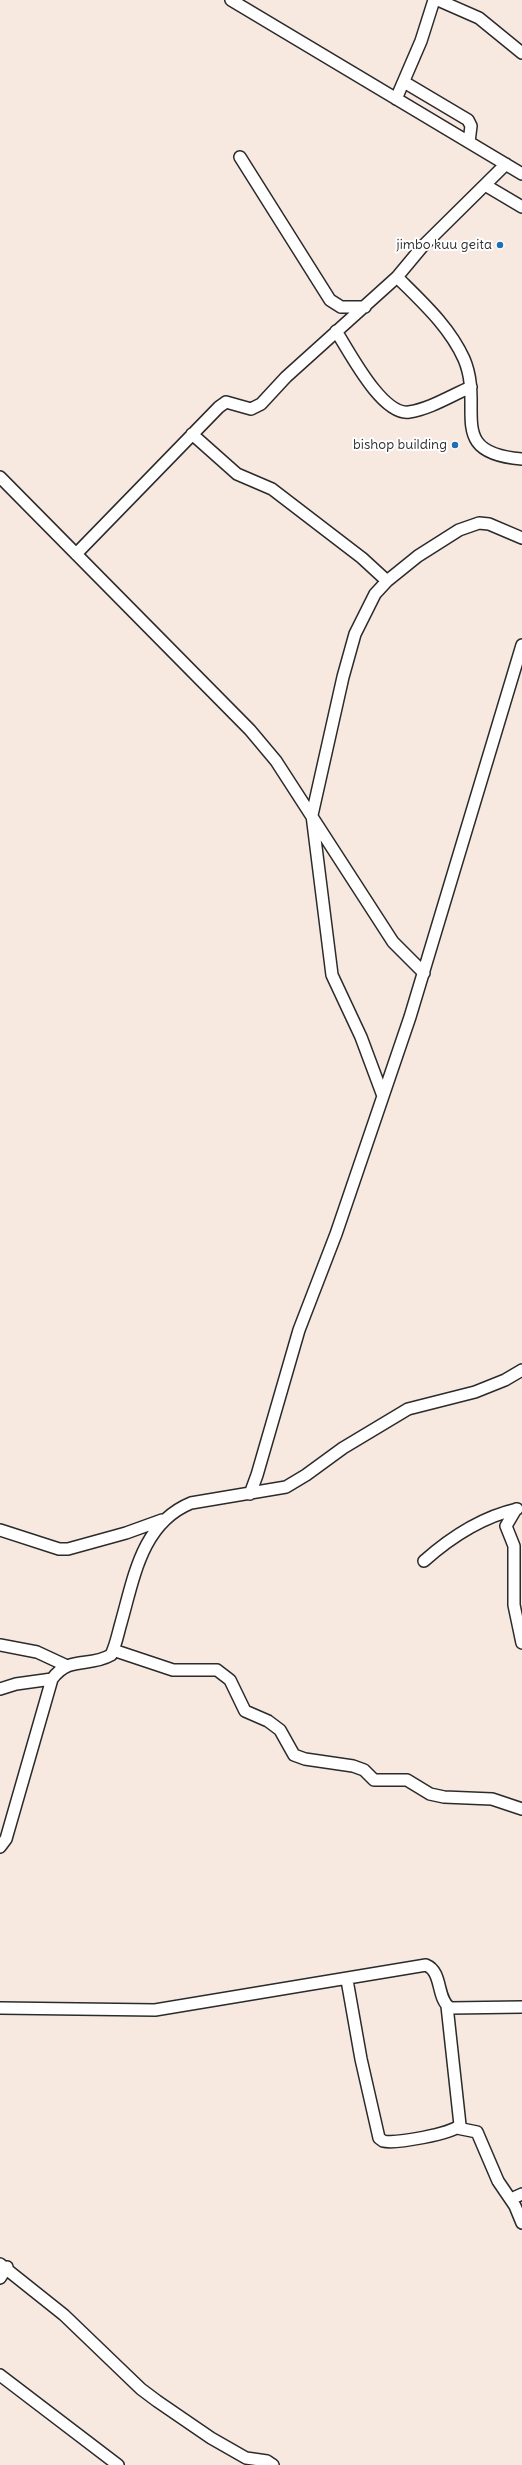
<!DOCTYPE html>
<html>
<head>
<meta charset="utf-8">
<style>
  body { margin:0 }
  canvas { display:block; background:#f7e8e0 }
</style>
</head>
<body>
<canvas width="522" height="2465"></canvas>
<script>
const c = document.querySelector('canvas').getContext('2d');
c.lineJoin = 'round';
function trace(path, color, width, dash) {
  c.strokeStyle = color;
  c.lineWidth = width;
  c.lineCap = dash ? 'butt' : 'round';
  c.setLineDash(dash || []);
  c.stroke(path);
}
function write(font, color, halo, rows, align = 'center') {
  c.font = font + ' Delius,sans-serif';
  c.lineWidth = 4;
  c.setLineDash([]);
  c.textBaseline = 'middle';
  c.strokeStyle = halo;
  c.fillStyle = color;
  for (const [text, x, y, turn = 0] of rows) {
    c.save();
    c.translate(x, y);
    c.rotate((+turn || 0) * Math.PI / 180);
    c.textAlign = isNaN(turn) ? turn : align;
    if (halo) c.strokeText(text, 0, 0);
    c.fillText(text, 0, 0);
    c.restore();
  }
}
const minor = new Path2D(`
  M231,0L522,174
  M438,0L479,18L522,53
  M404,82L468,120L471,126L469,142
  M396,99L421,41L434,0
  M240,157L330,300L341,307H365
  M485,185L522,207
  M397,277C422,302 449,326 464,359C485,408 444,453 522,459
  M336,331C349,351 382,416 409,412C430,409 452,395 471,387
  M192,434L237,474L272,489L362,558L387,581
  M0,477L250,730L276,761L393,942L424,973
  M76,554L219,407L226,402L251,409L261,404L286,377L397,277L422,247L506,164
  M383,1096L361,1037L332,975L312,815L343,677L355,634L375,594L387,581L418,556L459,530L479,523L489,524L522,538
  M250,1494L257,1475L299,1330L336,1234L410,1017L522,645
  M516,1509L506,1526L514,1546V1605L522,1643
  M0,1530L59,1549H68L126,1533L162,1520
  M424,1561C451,1537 482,1517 517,1509
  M0,1645L37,1652L65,1665
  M113,1650L173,1670H217L230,1680L245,1711L268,1721L280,1730L294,1755L305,1759L353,1766L364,1770L374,1780H407L430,1794L444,1797L492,1799L522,1809
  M0,1689L16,1684L52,1679
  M0,1847L6,1839L52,1679C70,1655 88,1668 111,1655C116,1645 118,1633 121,1623C134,1577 142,1523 191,1503L286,1487L306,1475L343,1448L408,1409L475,1392L505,1380L522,1370
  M347,1980L361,2059L379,2138L383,2141C395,2144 452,2134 460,2125L447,2006
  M0,2008L155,2010L426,1965C443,1972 436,1998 450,2008L522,2007
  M457,2128L477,2132L498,2181L515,2206L522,2223
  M511,2199L522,2194
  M0,2264L64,2315L141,2389L157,2401L211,2438L246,2458L267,2461L273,2465
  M0,2278L7,2267
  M0,2375L118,2465`);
trace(minor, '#2b2b2b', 14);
trace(minor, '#fff', 11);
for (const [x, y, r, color] of [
  [500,245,4,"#1f6fb2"],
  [455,445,4,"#1f6fb2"]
]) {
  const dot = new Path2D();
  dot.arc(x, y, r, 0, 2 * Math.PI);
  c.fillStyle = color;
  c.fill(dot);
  trace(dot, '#fff', 1.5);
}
write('14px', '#2b2b2b', '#fff', [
  ["jimbo kuu geita",492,245],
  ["bishop building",447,445]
], 'right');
</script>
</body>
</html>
